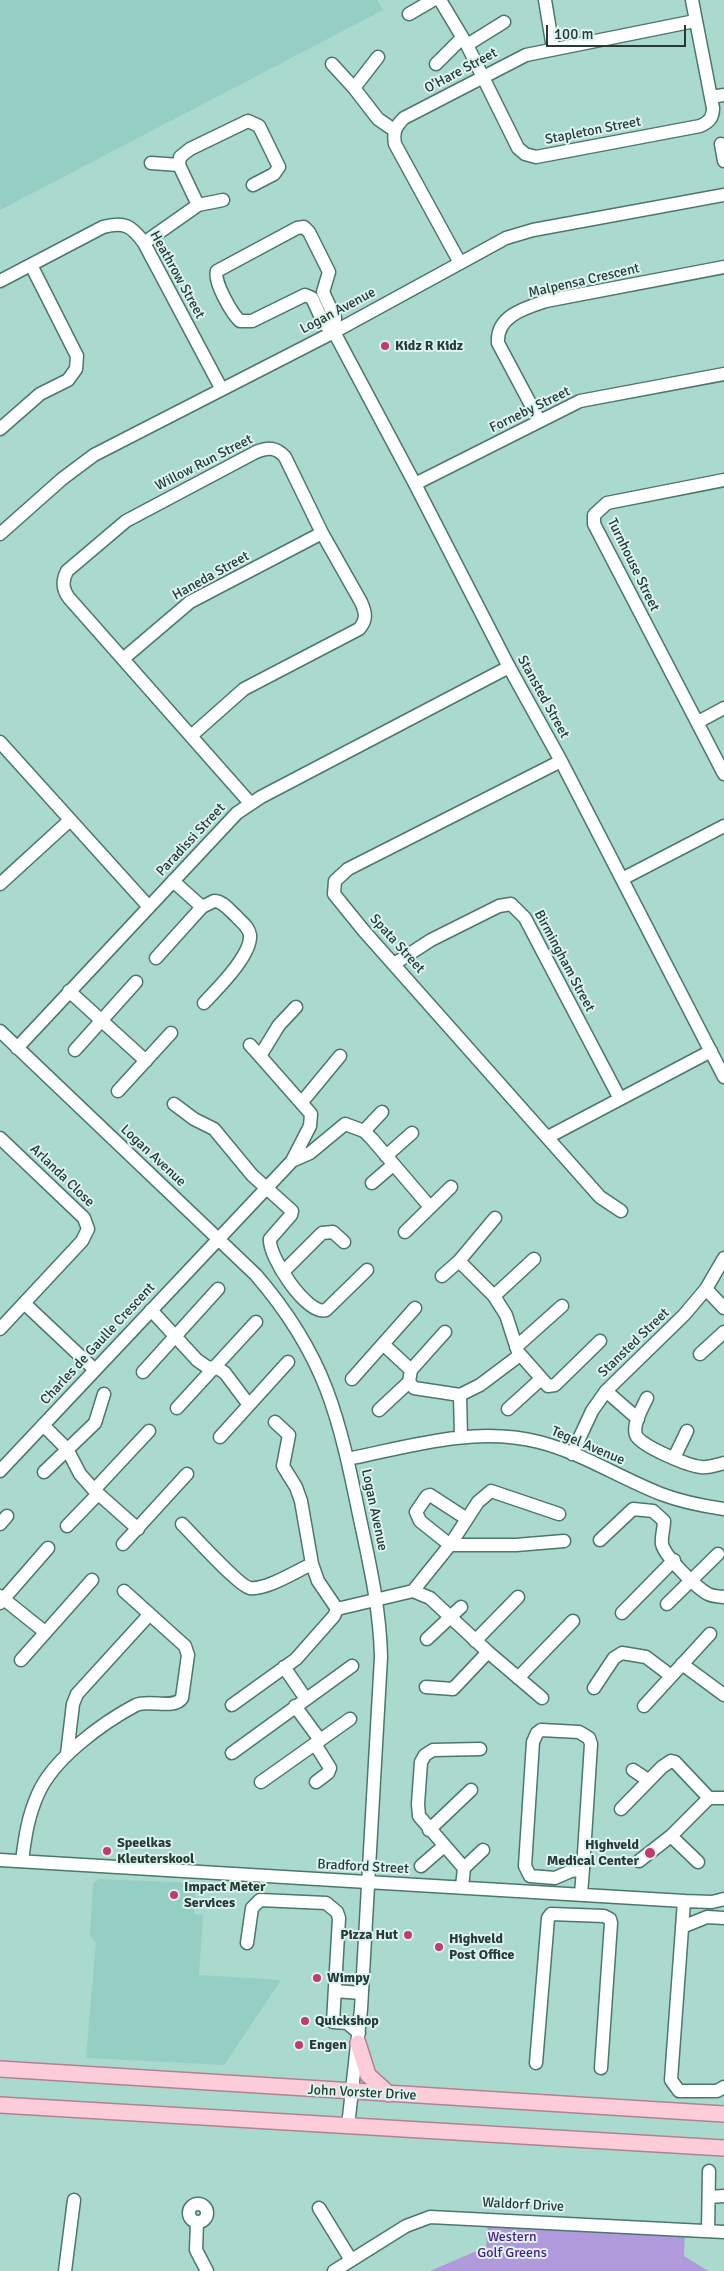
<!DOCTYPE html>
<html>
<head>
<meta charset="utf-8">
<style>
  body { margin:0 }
  #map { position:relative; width:724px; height:2271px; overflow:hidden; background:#aad9ce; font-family:Signika,sans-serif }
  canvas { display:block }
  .scale { position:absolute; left:546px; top:25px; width:140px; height:22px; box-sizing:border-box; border:2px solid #273a36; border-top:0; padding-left:6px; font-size:15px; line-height:18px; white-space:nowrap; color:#273a36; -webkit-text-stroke:4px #dcf4ee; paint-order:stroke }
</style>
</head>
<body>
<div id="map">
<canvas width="724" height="2271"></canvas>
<div class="scale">100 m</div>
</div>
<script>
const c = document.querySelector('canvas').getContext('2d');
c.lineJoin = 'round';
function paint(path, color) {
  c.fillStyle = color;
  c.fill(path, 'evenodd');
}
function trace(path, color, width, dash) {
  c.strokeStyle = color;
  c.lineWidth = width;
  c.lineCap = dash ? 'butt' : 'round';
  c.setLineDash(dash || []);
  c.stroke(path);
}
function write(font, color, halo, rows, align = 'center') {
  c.font = font + ' Signika,sans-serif';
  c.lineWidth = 4;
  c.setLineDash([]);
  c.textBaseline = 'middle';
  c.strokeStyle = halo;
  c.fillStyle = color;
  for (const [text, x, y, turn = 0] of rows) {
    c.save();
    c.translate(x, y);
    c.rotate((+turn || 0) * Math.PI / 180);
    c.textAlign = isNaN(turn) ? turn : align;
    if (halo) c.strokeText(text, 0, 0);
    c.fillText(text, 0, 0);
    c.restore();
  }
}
paint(new Path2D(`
  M0,0H377L383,10L0,210Z
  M99,1879L196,1883L194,1914L203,1915L199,1975L281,1980L224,2065L86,2058L96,1942L90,1936L93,1884Z`), '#95cec2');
paint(new Path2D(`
  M488,2219L685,2229L684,2256L708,2271H430L486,2247Z`), '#b09adb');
const minor = new Path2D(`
  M440,0L467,45L518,148L525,154L536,157L700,126C709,122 713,118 713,108L692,0
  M545,0L553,48
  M409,14L433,0
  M467,45L504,22
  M332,64L354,88L378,57
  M436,64L462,38
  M354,88L378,119L394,130
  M711,97L724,95
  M721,144L724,161
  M151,163L179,165
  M198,205L179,165L180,157L190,149L248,121L259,126L279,167L274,174L253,185
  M144,243L198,205L223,200
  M460,263L395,144C393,132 395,127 404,118L526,55L695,21
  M0,281L103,227C124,221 132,226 144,243L221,388
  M334,332L335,318L323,292L329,272L309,232L304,227L297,228L217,271C213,281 232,314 240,321H252L305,295L312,298L324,324L334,332L415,484L509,667L561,761L724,1077
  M539,420L498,343C496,316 525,308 546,301L724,267
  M0,429L40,394L68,380L76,369L77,356L31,265
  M724,480L607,503L594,515V524L724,774
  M415,484L580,401L724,374
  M0,534L62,479L94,455L334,332L506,238L533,230L724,195
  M123,659L190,602L322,533
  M698,722L724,708
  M191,736L244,689L359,629C367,620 366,613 361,602L322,533L285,457C276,447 268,447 256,452L126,521L67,571C62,581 62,589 69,598L250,803
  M0,742L149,907
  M561,761L348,869L335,881L334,894L364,931L600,1197L621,1211
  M622,879L724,826
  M173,881L202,907L214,901C223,901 229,910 236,916C241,922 249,927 250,935C252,955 217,989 204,1003
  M0,884L69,821
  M156,958L202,907
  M394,964L431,940L499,906L511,904L525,918L620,1099
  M69,991L146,1061
  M0,1031L256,1275C326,1356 339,1417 360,1519C370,1565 380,1610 381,1657L361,2009L348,2126
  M250,1045L260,1056
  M17,1048L237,813L261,797L509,667
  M75,1050L136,982
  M118,1091L171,1033
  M302,1102L340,1056
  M174,1104L194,1119L214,1129L252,1175L292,1211L291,1215L270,1239C268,1256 307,1316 326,1310L367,1270
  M364,1131L382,1112
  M548,1137L711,1051
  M0,1138L84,1218L88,1229L82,1241L0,1329
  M386,1156L412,1133
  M292,1161L310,1153L345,1124L364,1131L372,1139L430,1207
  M372,1183L393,1165
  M405,1232L451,1187
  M459,1261L494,1296L506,1315L518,1352L548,1386L555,1385L600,1341
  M283,1272L322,1233L333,1232L344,1242
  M442,1276L459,1261L495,1218
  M706,1289L724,1308
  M494,1296L534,1259
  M24,1303L94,1369
  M151,1310L197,1360L207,1367L219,1369L225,1373L249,1405
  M445,1332L411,1370L409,1382L414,1388L460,1395L480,1385L520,1355
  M384,1345L411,1370
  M516,1347L562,1306
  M700,1354L724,1332
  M143,1372L218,1289
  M352,1379L415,1308
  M606,1391L638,1419
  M460,1395L461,1437
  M647,1398C643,1407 632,1424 636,1435C640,1446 689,1466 701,1467C709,1468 716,1465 724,1463
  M177,1408L256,1322
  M508,1409L541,1379
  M379,1410L409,1382
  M43,1425L67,1449L80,1474L94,1490L138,1529
  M220,1437L288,1362
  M572,1454L592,1411L606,1391L684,1315L706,1289L724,1258
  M674,1458L687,1431
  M348,1459C411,1446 475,1426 539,1442C582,1453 620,1478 661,1494C682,1502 703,1506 724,1509
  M0,1471L292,1161L310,1126L311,1114L260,1056L279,1025L296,1007
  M44,1472L95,1423L104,1394
  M94,1490L149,1431
  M467,1519L430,1495L427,1496L416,1512L420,1521L450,1545H516L564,1541
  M0,1524L7,1516
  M182,1524C193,1535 239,1586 250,1588C267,1590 296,1571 312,1564L301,1501L296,1487L283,1466L289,1435L275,1422
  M67,1526L98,1494
  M600,1540L633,1509L653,1511L664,1521C664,1528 661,1537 662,1544C665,1557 697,1588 708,1594C714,1597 718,1596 724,1597
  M123,1544L187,1474
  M312,1564L318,1581L337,1609
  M413,1591L450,1545L478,1502L491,1491L559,1514
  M0,1596L45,1632
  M0,1603L48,1548
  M667,1604L718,1554
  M337,1609L413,1591L430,1598L488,1652L542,1698
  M622,1613L674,1560
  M427,1639L461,1607
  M475,1641L518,1597
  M21,1660L92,1580
  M682,1664L724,1695
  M284,1667L306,1699
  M518,1678L573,1621
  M426,1687L453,1689L488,1652
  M594,1688L614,1658L622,1653L646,1657L670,1675
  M232,1705L296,1659L334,1616L337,1609
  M295,1706L320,1740
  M644,1706L710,1634
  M541,1730L579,1732L589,1738L591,1744L583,1869L571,1871L555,1878L530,1876L525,1866L533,1742L537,1733Z
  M315,1744L330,1768L328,1773L316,1782
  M232,1753L352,1666
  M67,1754L73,1704L77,1694L149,1615
  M633,1770L648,1780
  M261,1782L350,1719
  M709,1798H724
  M621,1809L662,1767L671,1761L675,1762L709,1798L671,1836L639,1861
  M429,1830L471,1790
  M671,1836L698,1862
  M0,1860L684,1901L712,1902L724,1899
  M22,1861C25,1837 28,1816 38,1794C53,1759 102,1723 136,1705C149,1699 174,1710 182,1698L188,1655L185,1646L124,1591
  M421,1866L444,1846
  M464,1868L483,1850
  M462,1887L464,1868L419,1816L418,1804L421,1762L425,1755L433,1750L480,1749
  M581,1894L583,1869
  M684,1901L671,2080L679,2091H717L724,2087
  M682,1927L707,1917L724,1918
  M247,1943L252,1908L260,1900L326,1903L337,1912L339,1918L333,2022L347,2023L359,2033
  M335,1991L361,1993
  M536,2063L548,1918L551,1914L604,1916L610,1919L611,1923L601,2068
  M709,2197L724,2196
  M189 2213a9 9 0 1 1 18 0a9 9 0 1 1-18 0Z
  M319,2208L351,2260
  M197,2222L196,2250L207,2271
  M708,2231L709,2171
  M65,2271L74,2200
  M334,2271L406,2226L430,2217L724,2232`);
const major = new Path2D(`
  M358,2043L368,2075L389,2094
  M0,2069L724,2114
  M0,2105L724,2148`);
trace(minor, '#4b776e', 15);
trace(major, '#b08391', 18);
trace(minor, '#fff', 12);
trace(major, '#fcccda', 15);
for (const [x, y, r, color] of [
  [385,346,5,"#c33971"],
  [107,1851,5,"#c33971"],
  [650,1853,6,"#c33971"],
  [174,1895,5,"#c33971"],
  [408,1935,5,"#c33971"],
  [439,1947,5,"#c33971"],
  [317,1978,5,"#c33971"],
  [305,2021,5,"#c33971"],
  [299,2045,5,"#c33971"]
]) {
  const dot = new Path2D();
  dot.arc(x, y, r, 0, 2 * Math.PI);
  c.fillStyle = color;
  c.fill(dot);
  trace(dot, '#dcf4ee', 2);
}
write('14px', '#273a36', '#dcf4ee', [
  ["O'Hare Street",461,71,-28],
  ["Stapleton Street",593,131,-11],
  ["Heathrow Street",177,275,61],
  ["Malpensa Crescent",584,281,-13],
  ["Logan Avenue",338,311,-28],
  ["Forneby Street",530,410,-26],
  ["Willow Run Street",204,463,-27],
  ["Turnhouse Street",633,565,64],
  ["Haneda Street",211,576,-29],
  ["Stansted Street",543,697,61],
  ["Paradissi Street",191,840,-47],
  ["Spata Street",397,944,48],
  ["Birmingham Street",564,961,62],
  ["Logan Avenue",153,1156,43],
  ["Arlanda Close",62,1176,44],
  ["Stansted Street",634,1343,-44],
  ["Charles de Gaulle Crescent",98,1344,-47],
  ["Tegel Avenue",588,1446,23],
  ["Logan Avenue",374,1510,78],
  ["Bradford Street",363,1867,3],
  ["John Vorster Drive",362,2093,3],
  ["Waldorf Drive",523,2205,3]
]);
write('bold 14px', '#273a36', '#dcf4ee', [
  ["Kidz R Kidz",395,346],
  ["Speelkas",117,1843],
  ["Kleuterskool",117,1859],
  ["Highveld",639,1845,"right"],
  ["Medical Center",639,1861,"right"],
  ["Impact Meter",184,1887],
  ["Services",184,1903],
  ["Pizza Hut",398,1935,"right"],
  ["Highveld",449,1939],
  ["Post Office",449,1955],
  ["Wimpy",327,1978],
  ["Quickshop",315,2021],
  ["Engen",309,2045]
], 'left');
write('14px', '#51198c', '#dcf4ee', [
  ["Western",512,2237],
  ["Golf Greens",512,2253]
]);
</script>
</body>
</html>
